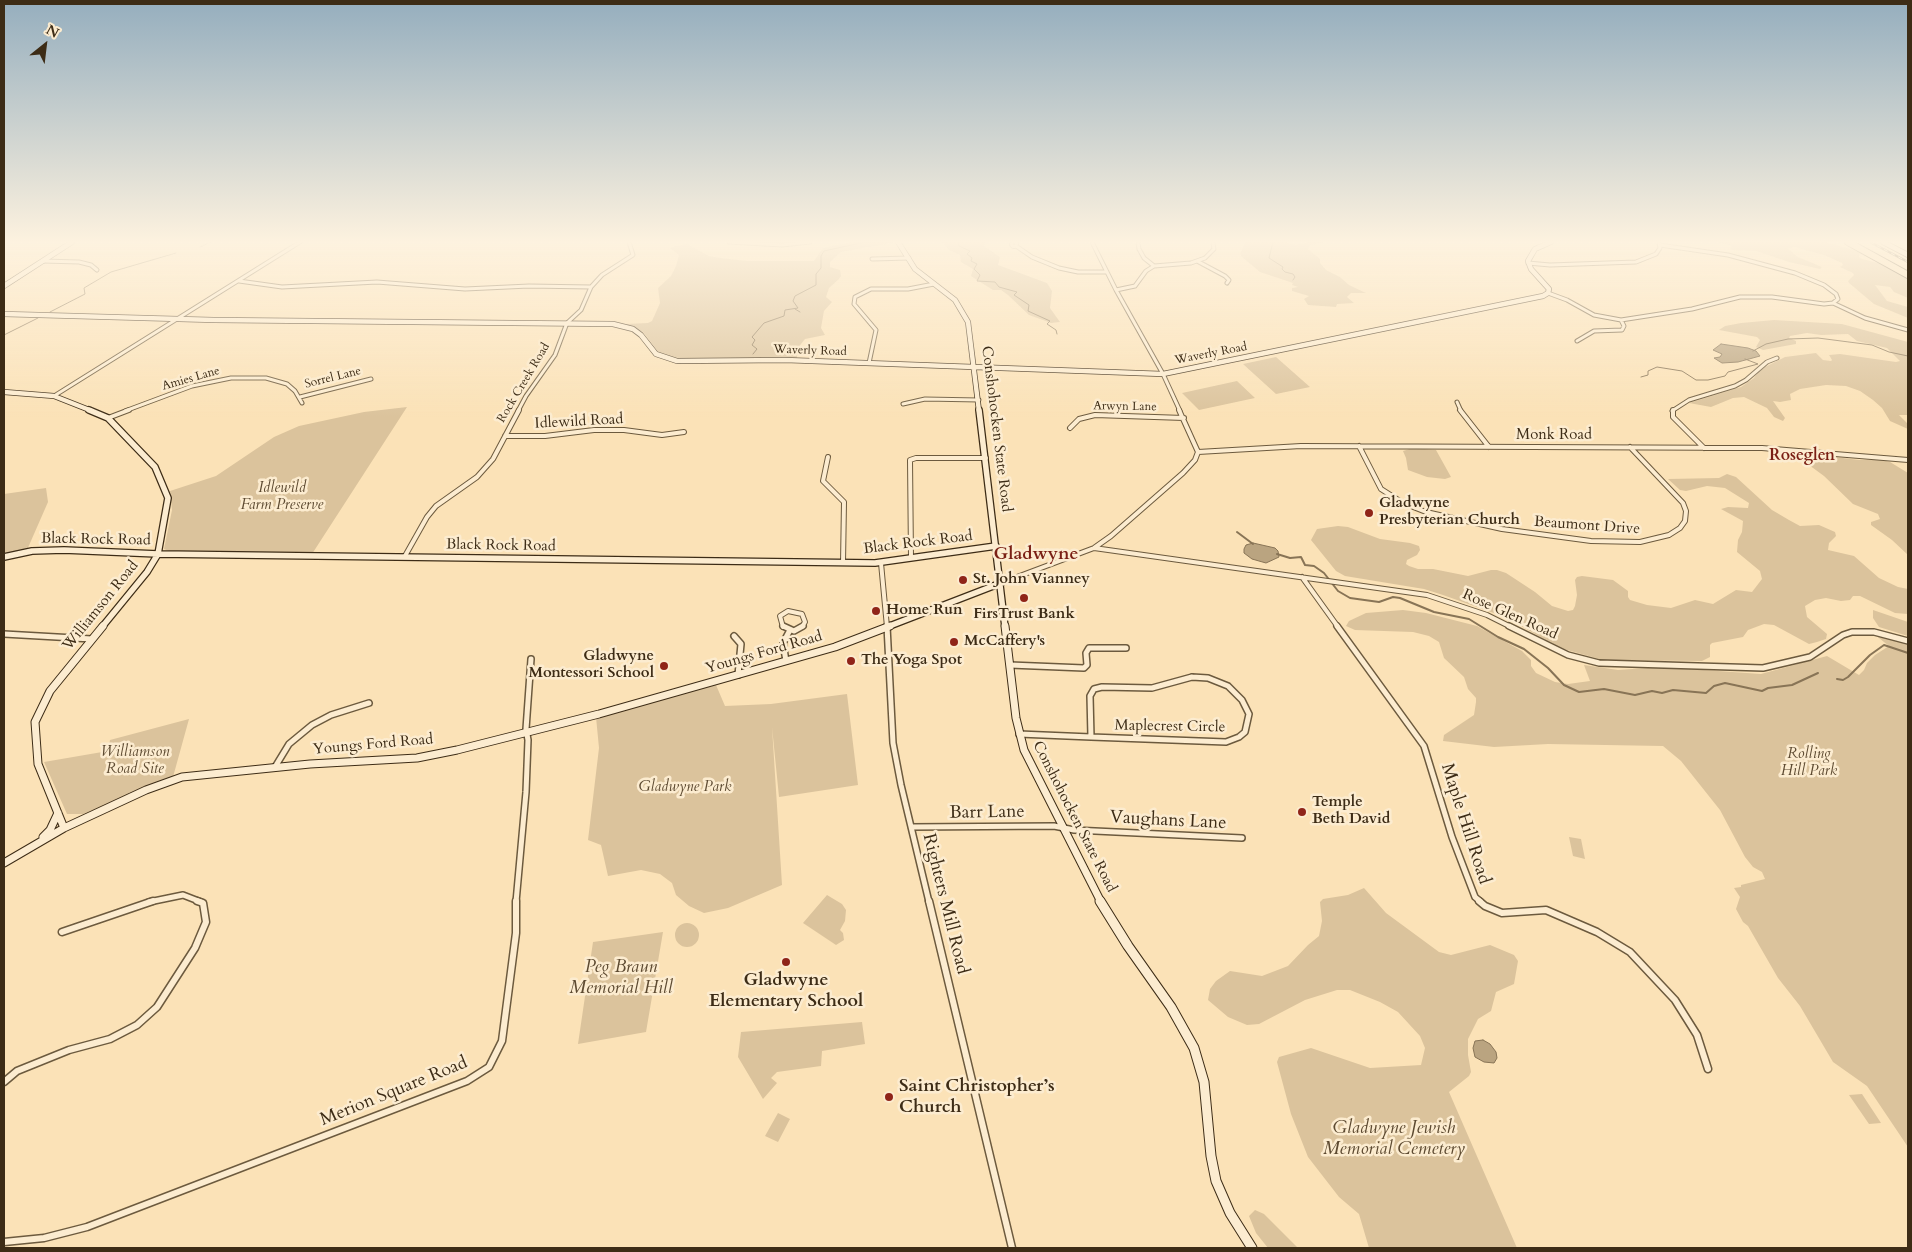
<!DOCTYPE html>
<html>
<head>
<meta charset="utf-8">
<style>
	body { margin:0 }
	#map { position:relative; width:1912px; height:1252px; overflow:hidden; background:#fbe2b7; font-family:Cardo,serif }
	canvas { display:block }
	.frame { position:absolute; inset:0; border:5px solid #3d2c16; pointer-events:none }
	.north { position:absolute; left:20px; top:20px; width:50px; height:50px; -webkit-text-stroke:4px #fcecd0; paint-order:stroke; rotate:29deg; font-size:14px; font-weight:700; line-height:20px; text-align:center; color:#3d2c16 }
	.north::after { content:''; display:block; margin:auto; width:18px; height:22px; background:#3d2c16; clip-path:polygon(50% 0,100% 100%,50% 72%,0 100%) }
</style>
</head>
<body>
<div id="map">
<canvas width="1912" height="1252"></canvas>
<div class="frame"></div>
<div class="north">N</div>
</div>
<script>
const context = document.querySelector('canvas').getContext('2d');
context.lineJoin = 'round';
function paint(path, color) {
  context.fillStyle = color;
  context.fill(path, 'evenodd');
}
function toPath(rows) {
  const path = new Path2D();
  for (const r of rows) {
    if (r.length === 3) {
      path.moveTo(r[0] + r[2], r[1]);
      path.arc(r[0], r[1], r[2], 0, 2 * Math.PI);
      continue;
    }
    path.moveTo(r[0], r[1]);
    for (let i = 2; i < r.length; i += 2) path.lineTo(r[i], r[i + 1]);
  }
  return path;
}
function strokePath(path, color, width, dash) {
  context.strokeStyle = color;
  context.lineWidth = width;
  context.lineCap = dash ? 'butt' : 'round';
  context.setLineDash(dash || []);
  context.stroke(path);
}
function label(font, color, halo, rows, align = 'center') {
  context.font = font + ' Cardo,serif';
  context.lineWidth = 5;
  context.setLineDash([]);
  context.textBaseline = 'middle';
  context.strokeStyle = halo;
  context.fillStyle = color;
  for (const [text, x, y, turn = 0] of rows) {
    context.save();
    context.translate(x, y);
    context.rotate((+turn || 0) * Math.PI / 180);
    context.textAlign = isNaN(turn) ? turn : align;
    if (halo) context.strokeText(text, 0, 0);
    context.fillText(text, 0, 0);
    context.restore();
  }
}
paint(toPath([
	[852,242,896,242,841,252,830,262,830,267,840,270,841,276,839,279,829,288,826,297,832,302,824,311,821,328,825,335,805,339,797,349,797,359,675,359,660,354,643,332,625,324,648,323,652,321,660,303,658,288,671,276,676,266,679,255,670,248,676,246,687,244,709,256,721,258,747,261,814,261,823,248],
	[940,242,985,242,984,246,1000,257,998,265,1047,283,1052,291,1050,308,1060,322,1051,323,1029,315,1008,295,1001,290,993,290,977,280,971,276,973,269,961,262,960,255,949,250,943,243],
	[1245,242,1285,242,1295,245,1310,242,1325,242,1310,245,1308,249,1320,259,1320,263,1326,270,1340,277,1349,285,1366,293,1351,293,1347,297,1354,303,1337,304,1336,307,1308,305,1304,299,1309,296,1292,291,1292,288,1298,287,1292,285,1293,283,1260,272,1242,257,1240,254],
	[1717,242,1825,242,1854,250,1860,253,1859,257,1862,259,1878,263,1908,278,1908,298,1894,292,1890,287,1875,285,1887,301,1908,307,1908,318,1874,304,1849,283,1848,281,1854,275,1853,273,1840,267,1843,265,1842,263,1824,255,1794,247,1788,249,1798,257,1822,267,1820,269,1789,262,1756,251,1732,250,1730,249,1732,247,1730,245],
	[1774,320,1842,324,1908,342,1908,415,1899,415,1908,424,1908,429,1890,421,1882,408,1873,400,1860,391,1846,386,1826,385,1800,389,1790,394,1791,400,1780,402,1773,401,1785,418,1783,421,1774,417,1767,408,1744,397,1733,398,1711,407,1689,403,1741,387,1754,378,1758,372,1765,367,1785,357,1816,353,1823,360,1831,361,1832,360,1829,355,1840,354,1896,362,1900,361,1887,348,1857,341,1848,334,1821,335,1807,333,1790,336,1789,338,1796,341,1796,344,1763,350,1756,347,1760,340,1757,337,1719,330,1725,326,1741,323],
	[1276,357,1310,387,1276,394,1243,364],
	[1237,381,1255,398,1199,410,1182,393],
	[407,407,312,554,169,551,164,549,172,510,170,491,216,476,274,437,299,426,364,412],
	[1413,448,1436,450,1451,477,1445,479,1427,477,1408,470,1406,458,1403,451],
	[1795,452,1859,460,1882,460,1890,462,1908,473,1908,555,1892,540,1871,525,1871,522,1880,519,1878,514,1853,504,1824,476,1794,454],
	[1727,474,1736,477,1772,510,1789,520,1800,526,1819,525,1835,532,1836,536,1829,543,1828,550,1854,556,1879,578,1898,587,1908,589,1908,614,1895,613,1860,596,1853,596,1850,600,1841,601,1826,598,1815,600,1805,606,1807,617,1827,634,1826,639,1817,642,1809,644,1774,625,1764,624,1748,630,1743,637,1712,643,1710,645,1710,657,1702,661,1603,660,1560,648,1505,617,1443,595,1424,589,1345,576,1336,571,1311,540,1317,529,1338,526,1348,527,1380,539,1410,543,1419,546,1420,550,1417,555,1407,560,1406,564,1409,566,1418,569,1433,569,1468,576,1491,570,1497,570,1506,573,1535,592,1552,606,1568,611,1573,610,1575,606,1577,595,1575,580,1577,577,1582,576,1613,580,1628,591,1628,597,1630,600,1647,605,1671,608,1695,600,1713,604,1736,590,1752,592,1762,579,1760,571,1737,552,1738,540,1742,532,1743,521,1721,509,1728,507,1748,508,1749,503,1725,488,1707,486,1686,491,1680,490,1668,479,1719,478],
	[46,488,48,502,27,550,4,555,4,494],
	[1403,610,1426,613,1477,626,1522,651,1531,660,1531,666,1536,673,1555,682,1568,684,1590,681,1584,665,1618,670,1661,667,1761,674,1827,656,1859,675,1864,670,1867,663,1875,655,1889,646,1874,634,1908,643,1908,1147,1867,1086,1833,1062,1800,1006,1778,978,1748,926,1743,922,1736,909,1740,897,1734,888,1741,887,1741,885,1765,879,1762,872,1753,867,1745,857,1720,810,1681,761,1663,746,1548,744,1494,747,1443,741,1444,735,1474,715,1476,702,1476,698,1468,689,1464,677,1444,658,1439,642,1429,636,1413,632,1355,630,1346,626,1349,621,1366,613],
	[1873,610,1908,622,1908,636,1879,627,1873,618],
	[716,685,725,706,771,704,847,694,858,785,779,797,772,727,782,885,728,908,704,913,689,906,676,895,672,883,660,874,641,870,608,876,601,845,588,840,599,748,596,717],
	[189,719,173,777,83,814,67,814,44,762,108,751,110,740],
	[1569,837,1581,839,1585,859,1573,856],
	[1364,888,1386,913,1439,952,1451,955,1490,945,1514,955,1518,961,1514,984,1496,992,1491,1011,1478,1019,1468,1039,1468,1055,1471,1072,1469,1076,1449,1092,1517,1248,1369,1248,1359,1214,1339,1197,1308,1157,1291,1114,1277,1062,1279,1057,1311,1048,1370,1068,1421,1065,1425,1048,1420,1036,1398,1012,1380,1002,1350,990,1337,990,1305,1000,1259,1024,1247,1025,1228,1017,1208,1000,1210,989,1216,981,1230,971,1262,976,1288,966,1308,945,1319,936,1322,921,1320,902,1323,899,1348,895],
	[827,895,842,904,846,910,845,921,840,930,843,933,844,940,836,945,803,923],
	[687,935,12],
	[663,932,646,1032,578,1044,593,942],
	[862,1022,865,1044,822,1051,821,1066,777,1072,771,1078,777,1083,763,1099,738,1057,741,1032],
	[1862,1094,1881,1123,1869,1124,1849,1095],
	[778,1113,790,1119,778,1142,765,1136],
	[1255,1210,1264,1214,1298,1248,1268,1248,1256,1233,1249,1216]
]), '#dbc39c');
const water = toPath([
	[1721,344,1748,348,1756,351,1760,356,1738,362,1722,363,1714,358,1720,357,1722,354,1713,350,1721,344],
	[1253,543,1275,548,1278,551,1279,557,1266,563,1252,559,1244,553,1244,549,1246,545,1253,543],
	[1483,1040,1490,1044,1496,1052,1497,1058,1494,1063,1484,1062,1475,1057,1473,1048,1475,1041,1483,1040]
]);
paint(water, '#baa480');
strokePath(water, '#887456', 1);
strokePath(toPath([
	[867,242,872,242],
	[958,242,959,246,970,251,967,254,972,258,971,261,977,264,974,269,980,275,977,281,995,282,999,287,1017,292,1014,295,1029,305,1028,311,1050,321,1047,324,1056,330,1057,334],
	[1273,242,1269,258,1283,267,1282,269,1285,272,1293,274,1295,277,1293,280],
	[200,247,211,242],
	[795,309,800,312],
	[50,312,85,294,84,288,111,272,176,253],
	[4,335,38,318],
	[1753,351,1766,344,1788,339,1818,338,1872,345,1889,352,1908,356],
	[753,354,757,349,752,345,755,340,752,337,764,323,784,316,785,310,798,308,793,301,795,296,816,285,816,274,821,268,821,256,824,251,865,242],
	[1641,377,1648,375,1648,371,1657,367,1682,371,1696,380,1708,380,1725,376,1728,372,1758,364,1745,359]
]), '#887456', 1);
strokePath(toPath([
	[1237,532,1253,544],
	[1277,554,1290,558,1301,557,1305,565,1314,566,1324,573,1338,591,1350,598,1379,602,1393,597,1400,598,1434,612,1469,619,1498,637,1524,649,1548,668,1564,685,1579,692,1604,689,1635,695,1652,691,1662,693,1673,690,1706,693,1714,686,1725,683,1762,691,1768,688,1792,685,1818,673],
	[1837,679,1843,680,1848,677,1870,655,1884,645,1908,653]
]), '#887456', 2);
const streetFar3 = toPath([
	[1014,244,2.5],
	[729,242,782,245,810,242],
	[1092,242,1116,290,1163,374,1180,411],
	[1138,242,1139,249,1144,258,1154,266],
	[1016,246,1032,257,1059,268,1078,272,1107,272],
	[872,259,909,258],
	[43,261,79,262,91,265,97,270],
	[1197,261,1225,276,1229,280,1227,283],
	[1528,263,1550,265,1636,262,1656,254,1660,248,1659,242],
	[239,281,282,287,377,282,465,289,529,286,591,287],
	[1116,290,1135,286,1146,271,1154,266,1191,263,1205,258,1214,249,1213,242],
	[1548,293,1567,300,1594,315,1621,320,1692,309,1740,297,1772,297,1824,304,1833,303,1838,299,1836,294,1824,285,1795,273,1728,255,1660,245],
	[1833,303,1865,318,1908,330],
	[1577,341,1594,331,1622,330,1624,326,1621,320],
	[869,363,876,330,854,304,855,297,871,289,908,289,934,284],
	[54,396,300,242],
	[300,397,371,379],
	[1457,402,1461,411],
	[903,404,925,399,979,400],
	[125,411,192,386,231,378,266,378,287,384,295,391,302,403],
	[518,411,526,396,555,355,567,323,581,310,591,287,602,275,633,255,629,242],
	[1672,411,1689,400,1735,386,1746,380,1767,362,1777,358]
]);
const streetFar2 = toPath([
	[1460,410,1489,447],
	[1673,410,1673,417,1704,448],
	[108,418,129,410],
	[1070,428,1079,419,1095,415,1184,418],
	[505,436,545,436,594,430,624,430,662,435,684,432],
	[1359,446,1381,489,1403,503,1426,512,1502,529,1591,541,1640,542,1669,535,1680,528,1685,521,1686,511,1683,503,1630,447],
	[1198,452,1301,446,1762,448,1908,460],
	[828,457,823,481,844,502,843,563],
	[1094,548,1427,595,1487,615,1511,627],
	[405,556,427,517,436,506,477,477,493,459,519,410],
	[911,558,910,460,916,458,986,458],
	[881,563,887,627],
	[1302,577,1338,627],
	[1001,583,1094,548,1111,536,1183,473,1195,460,1198,452,1179,410],
	[783,627,780,616,788,611,802,614,805,622,802,627]
]);
const streetFar1 = toPath([
	[783,626,794,631,803,626],
	[887,626,893,743,901,785,929,902],
	[1337,626,1424,746,1452,837,1475,897,1481,902],
	[1509,626,1568,655,1599,663,1763,668,1810,657,1843,635,1852,632,1874,632,1908,641],
	[4,634,92,639],
	[734,636,741,644,738,675],
	[786,661,783,643,790,630],
	[1010,665,1084,668,1087,665,1086,653,1089,648,1126,648],
	[1192,677,1208,678,1228,686,1242,700,1249,714,1245,732,1239,737,1226,742,1091,737,1090,696,1094,689,1102,687,1152,688,1192,677],
	[1019,734,1091,737],
	[275,767,289,744,312,725,331,715,369,703],
	[911,827,1054,826,1074,830,1242,838],
	[149,902,183,895,201,902],
	[516,902,526,792,528,740,526,729,531,659]
]);
const street = toPath([
	[929,901,1012,1248],
	[1479,901,1485,906,1502,913,1546,910,1597,932,1630,952,1675,1000,1697,1035,1708,1069],
	[62,932,153,901],
	[4,1082,17,1071,69,1050,110,1039,137,1025,157,1007,195,948,206,922,203,903,197,901],
	[4,1242,44,1238,87,1227,467,1081,489,1067,502,1041,516,933,516,901]
]);
const secondaryFar3 = toPath([
	[898,242,915,269,955,300,968,322,979,411],
	[1883,242,1908,255],
	[4,286,72,242],
	[4,314,214,320,613,324,633,329,641,335,656,354,677,361,785,360,1163,374,1543,296,1548,293,1549,289,1531,269,1528,261,1535,249,1551,242],
	[4,392,54,396,92,411]
]);
const secondaryFar2 = toPath([
	[89,410,108,418,155,467,168,498,158,554,147,572,102,627],
	[979,410,1005,627],
	[4,557,32,551,64,550,158,554,875,563,996,546],
	[887,627,1001,583]
]);
const secondaryFar1 = toPath([
	[1005,626,1016,718,1024,750,1101,902],
	[64,828,38,764,35,722,50,691,103,626],
	[43,837,50,830,58,813],
	[4,863,64,828,146,790,182,777,310,764,417,758,457,750,599,714,835,647,890,626]
]);
const secondary = toPath([
	[1100,901,1128,946,1171,1007,1194,1048,1204,1082,1211,1156,1216,1181,1230,1213,1252,1248]
]);
const highway = toPath([
	[1848,242,1908,275]
]);
strokePath(streetFar3, '#6c5a3e', 5);
strokePath(streetFar2, '#6c5a3e', 6);
strokePath(streetFar1, '#6c5a3e', 8);
strokePath(street, '#6c5a3e', 9);
strokePath(secondaryFar3, '#3d2c16', 6);
strokePath(secondaryFar2, '#3d2c16', 8);
strokePath(secondaryFar1, '#3d2c16', 9);
strokePath(secondary, '#3d2c16', 11);
strokePath(highway, '#3d2c16', 8);
strokePath(streetFar3, '#fcecd0', 3);
strokePath(streetFar2, '#fcecd0', 4);
strokePath(streetFar1, '#fcecd0', 5);
strokePath(street, '#fcecd0', 6);
strokePath(secondaryFar3, '#fcecd0', 4.5);
strokePath(secondaryFar2, '#fcecd0', 5.5);
strokePath(secondaryFar1, '#fcecd0', 7);
strokePath(secondary, '#fcecd0', 9);
strokePath(highway, '#fbe2b7', 6);
const rail = toPath([
	[1870,242,1908,262]
]);
strokePath(rail, '#3d2c16', 2.5);
strokePath(rail, '#fcecd0', 1, [4]);
const sky = context.createLinearGradient(0, 0, 0, 417);
sky.addColorStop(0, '#95aebe');
sky.addColorStop(0.58, '#fdf2df');
sky.addColorStop(1, '#fdf2df00');
context.fillStyle = sky;
context.fillRect(0, 0, 1912, 417);
for (const [x, y, r, color] of [
	[1369,513,5,"#8f2418"],
	[963,580,5,"#8f2418"],
	[1024,598,5,"#8f2418"],
	[876,611,5,"#8f2418"],
	[954,642,5,"#8f2418"],
	[851,661,5,"#8f2418"],
	[664,666,5,"#8f2418"],
	[1302,812,5,"#8f2418"],
	[786,962,5,"#8f2418"],
	[889,1097,5,"#8f2418"]
]) {
  const dot = new Path2D();
  dot.arc(x, y, r, 0, 2 * Math.PI);
  context.fillStyle = color;
  context.fill(dot);
  strokePath(dot, '#fcecd0', 2);
}
label('12px', '#3d2c16', '#fcecd0', [
	["Waverly Road",810,351,2],
	["Waverly Road",1211,354,-11],
	["Sorrel Lane",333,378,-14],
	["Amies Lane",191,379,-16],
	["Rock Creek Road",524,383,-59],
	["Arwyn Lane",1125,407,1]
]);
label('15px', '#3d2c16', '#fcecd0', [
	["Idlewild Road",579,422,-3],
	["Conshohocken State Road",996,429,83],
	["Monk Road",1554,436],
	["Beaumont Drive",1587,526,4],
	["Black Rock Road",96,540,1],
	["Black Rock Road",918,543,-7],
	["Black Rock Road",501,546,1],
	["Williamson Road",101,606,-51],
	["Rose Glen Road",1510,615,24],
	["Youngs Ford Road",764,653,-16],
	["Maplecrest Circle",1170,727,1],
	["Youngs Ford Road",373,745,-5],
	["Conshohocken State Road",1074,817,63]
]);
label('italic 15px', '#5d4a31', '#fcecd0', [
	["Idlewild",282,489],
	["Farm Preserve",282,506],
	["Williamson",135,753],
	["Road Site",135,770],
	["Rolling",1809,755],
	["Hill Park",1809,772],
	["Gladwyne Park",685,788]
]);
label('bold 15px', '#3d2c16', '#fcecd0', [
	["Gladwyne",1379,504],
	["Presbyterian Church",1379,521],
	["St. John Vianney",973,580],
	["Home Run",886,611],
	["FirsTrust Bank",1024,615,"center"],
	["McCaffery's",964,642],
	["Gladwyne",654,657,"right"],
	["Montessori School",654,674,"right"],
	["The Yoga Spot",861,661],
	["Temple",1312,803],
	["Beth David",1312,820]
], 'left');
label('bold 16px', '#7a1f14', '#fcecd0', [
	["Roseglen",1802,456]
]);
label('bold 18px', '#7a1f14', '#fcecd0', [
	["Gladwyne",1036,555]
]);
label('18px', '#3d2c16', '#fcecd0', [
	["Barr Lane",987,813,-1],
	["Vaughans Lane",1168,821,3],
	["Maple Hill Road",1465,824,72],
	["Righters Mill Road",945,904,76],
	["Merion Square Road",394,1092,-22]
]);
label('italic 18px', '#5d4a31', '#fcecd0', [
	["Peg Braun",621,968],
	["Memorial Hill",621,989],
	["Gladwyne Jewish",1394,1129],
	["Memorial Cemetery",1394,1150]
]);
label('bold 18px', '#3d2c16', '#fcecd0', [
	["Gladwyne",786,981],
	["Elementary School",786,1002],
	["Saint Christopher’s",899,1087,"left"],
	["Church",899,1108,"left"]
]);
</script>
</body>
</html>
